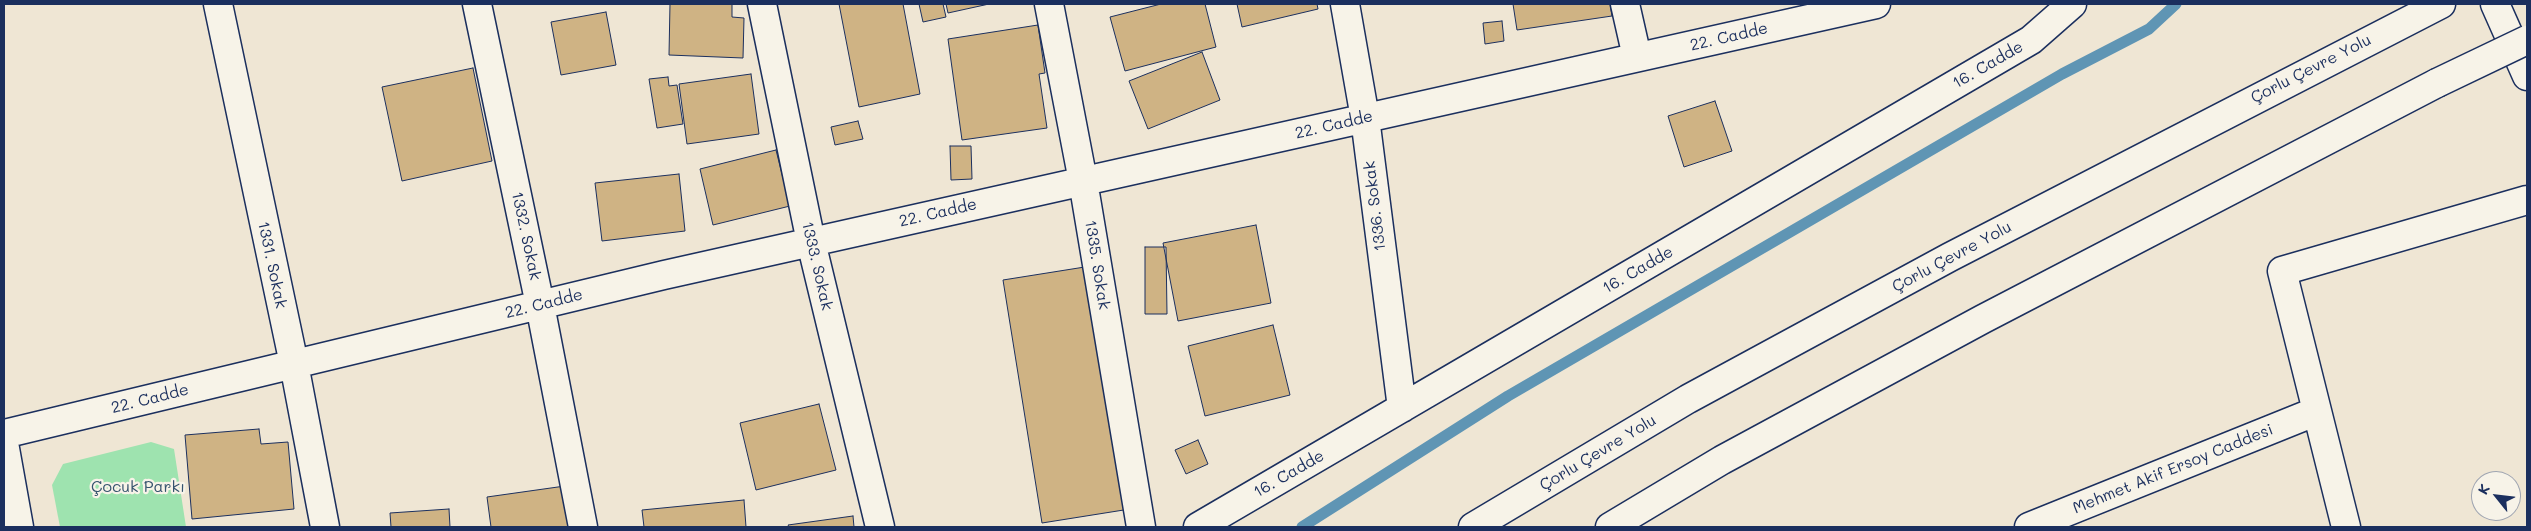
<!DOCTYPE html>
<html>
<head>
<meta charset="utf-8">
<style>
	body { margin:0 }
	#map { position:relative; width:2531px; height:531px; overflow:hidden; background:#efe6d4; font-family:Mali,sans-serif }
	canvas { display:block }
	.frame { position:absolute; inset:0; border:5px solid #1b2f5e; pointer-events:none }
	.north { position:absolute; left:2471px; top:471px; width:50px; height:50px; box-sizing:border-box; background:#f7f3e8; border:1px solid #9fa5b1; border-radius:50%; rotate:299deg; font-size:14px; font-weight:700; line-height:20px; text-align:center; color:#1b2f5e }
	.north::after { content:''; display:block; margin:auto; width:18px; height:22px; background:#1b2f5e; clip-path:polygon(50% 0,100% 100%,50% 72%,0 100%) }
</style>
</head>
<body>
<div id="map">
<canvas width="2531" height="531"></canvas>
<div class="frame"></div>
<div class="north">K</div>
</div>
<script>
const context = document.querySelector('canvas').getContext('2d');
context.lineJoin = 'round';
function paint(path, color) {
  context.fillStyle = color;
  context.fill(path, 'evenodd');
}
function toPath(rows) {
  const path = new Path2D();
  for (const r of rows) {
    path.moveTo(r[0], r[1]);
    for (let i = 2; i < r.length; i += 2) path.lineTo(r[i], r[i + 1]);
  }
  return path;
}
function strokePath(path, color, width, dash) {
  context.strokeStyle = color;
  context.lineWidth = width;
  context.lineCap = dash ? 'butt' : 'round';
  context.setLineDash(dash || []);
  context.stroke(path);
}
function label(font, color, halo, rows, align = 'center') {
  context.font = font + ' Mali,sans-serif';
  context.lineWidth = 4.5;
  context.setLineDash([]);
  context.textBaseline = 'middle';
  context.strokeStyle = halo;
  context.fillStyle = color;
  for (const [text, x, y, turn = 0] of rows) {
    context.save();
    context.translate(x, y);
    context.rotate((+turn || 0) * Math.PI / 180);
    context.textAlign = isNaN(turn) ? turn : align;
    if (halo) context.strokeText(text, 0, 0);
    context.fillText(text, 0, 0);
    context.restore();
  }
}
paint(toPath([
	[151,442,174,449,186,527,60,527,52,485,63,464]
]), '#9ee3af');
strokePath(toPath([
	[1302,527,1508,396,2062,74,2149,29,2176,4]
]), '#5f95b4', 11);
const building = toPath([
	[670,4,732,4,732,17,744,18,743,58,669,55,670,4],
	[839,4,903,4,920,94,859,107,839,4],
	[919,4,943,4,946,17,923,22,919,4],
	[946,4,989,4,948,13,946,4],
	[1161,4,1205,4,1216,47,1125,71,1110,17,1161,4],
	[1237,4,1317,4,1318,9,1242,27,1237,4],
	[1513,4,1610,4,1612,16,1517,30,1513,4],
	[606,12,616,65,561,75,551,22,606,12],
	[1502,21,1504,41,1485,44,1483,23,1502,21],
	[1038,25,1045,73,1039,74,1047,128,962,140,948,39,1038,25],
	[1202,52,1220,100,1148,129,1129,81,1202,52],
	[473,68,492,161,402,181,382,87,473,68],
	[751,74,759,134,687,144,679,84,751,74],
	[668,77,669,86,677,85,683,124,657,128,649,79,668,77],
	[1715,101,1732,151,1684,167,1668,116,1715,101],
	[858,121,863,139,835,145,831,127,858,121],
	[950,146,971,146,972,179,951,180,950,146],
	[776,150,790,206,713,225,700,169,776,150],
	[679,174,685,231,602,241,595,183,679,174],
	[1256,225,1271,303,1178,321,1163,243,1256,225],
	[1145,247,1166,247,1167,314,1145,314,1145,247],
	[1091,266,1130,509,1042,523,1003,280,1091,266],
	[1273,325,1290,395,1205,416,1188,346,1273,325],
	[819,404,836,470,756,490,740,423,819,404],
	[259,429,261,444,288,442,294,509,192,519,185,435,259,429],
	[1198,440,1208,464,1186,474,1175,450,1198,440],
	[565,486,571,527,491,527,487,497,565,486],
	[744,500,746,527,644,527,642,510,744,500],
	[449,509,450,527,391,527,390,513,449,509],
	[853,516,854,527,789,527,788,525,853,516]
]);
paint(building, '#cfb384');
strokePath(building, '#1b2f5e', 1);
const minor = toPath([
	[218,4,294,364,325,527],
	[477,4,540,305,583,527],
	[762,4,811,242,880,527],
	[1049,4,1083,181,1141,527],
	[1345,4,1365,118,1402,408],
	[1625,4,1637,57],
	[2495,4,2527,76],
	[4,434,664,275,1876,4],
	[4,443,19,527],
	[1198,527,2031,40,2072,4],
	[2029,527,2317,411],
	[2346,527,2282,271,2527,200]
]);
const highway = toPath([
	[1473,527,1688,399,1950,257,2441,4],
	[1610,527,1722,460,1983,319,2437,83]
]);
strokePath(minor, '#1b2f5e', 31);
strokePath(highway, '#1b2f5e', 31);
strokePath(minor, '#f7f3e8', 28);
strokePath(highway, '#f7f3e8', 28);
const highwayBridge = toPath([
	[2437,83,2527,40]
]);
strokePath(highwayBridge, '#1b2f5e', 31, []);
strokePath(highwayBridge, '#f7f3e8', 28);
label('16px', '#1b2f5e', '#f7f3e8', [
	["22. Cadde",1729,37,-13],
	["16. Cadde",1988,65,-30],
	["Çorlu Çevre Yolu",2311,69,-27],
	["22. Cadde",1334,125,-13],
	["1336. Sokak",1375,206,-97],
	["22. Cadde",938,213,-13],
	["1332. Sokak",526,236,78],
	["Çorlu Çevre Yolu",1952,257,-28],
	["1331. Sokak",272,265,78],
	["1335. Sokak",1097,265,81],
	["1333. Sokak",817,266,77],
	["16. Cadde",1638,270,-30],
	["22. Cadde",544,304,-14],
	["22. Cadde",150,399,-14],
	["Çorlu Çevre Yolu",1598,453,-31],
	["Mehmet Akif Ersoy Caddesi",2173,469,-22],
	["16. Cadde",1289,474,-30]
]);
label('16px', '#35536e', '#f7f3e8', [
	["Çocuk Parkı",138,487]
]);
</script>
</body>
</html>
